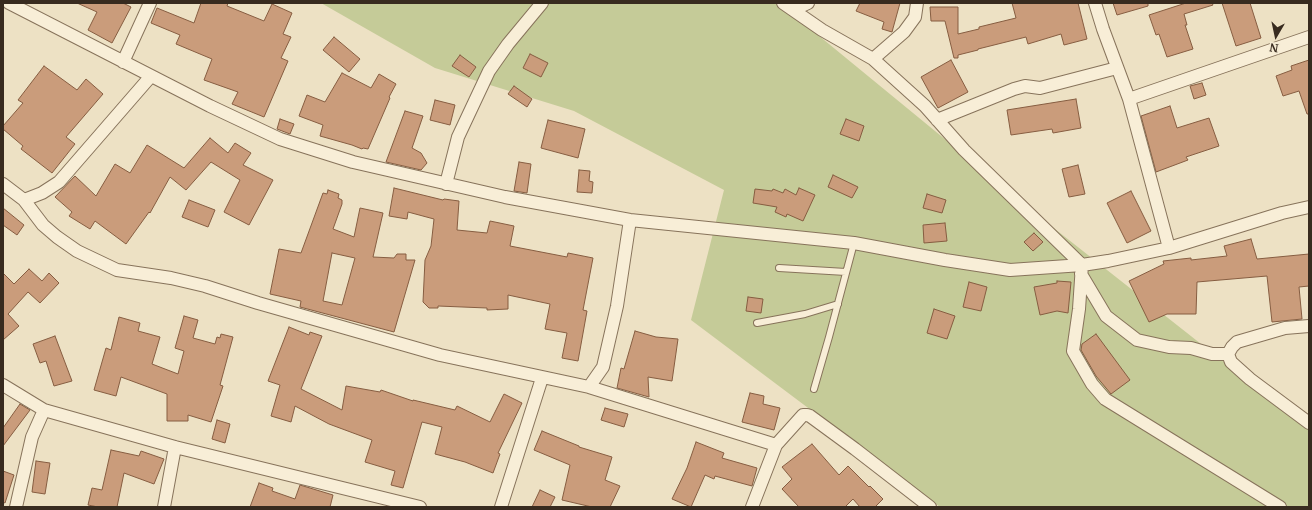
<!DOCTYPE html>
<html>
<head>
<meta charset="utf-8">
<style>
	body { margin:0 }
	#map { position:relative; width:1312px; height:510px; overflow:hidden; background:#ede1c4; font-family:Merriweather,serif }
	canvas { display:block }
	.frame { position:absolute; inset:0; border:4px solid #382b1f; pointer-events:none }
	.north { position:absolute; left:1256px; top:16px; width:40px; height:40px; -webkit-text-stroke:3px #f5ebd4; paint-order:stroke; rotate:189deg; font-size:11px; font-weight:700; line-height:16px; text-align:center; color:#382b1f }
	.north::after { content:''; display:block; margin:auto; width:14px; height:18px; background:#382b1f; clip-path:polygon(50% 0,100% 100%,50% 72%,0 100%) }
</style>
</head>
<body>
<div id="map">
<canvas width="1312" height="510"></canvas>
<div class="frame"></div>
<div class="north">N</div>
</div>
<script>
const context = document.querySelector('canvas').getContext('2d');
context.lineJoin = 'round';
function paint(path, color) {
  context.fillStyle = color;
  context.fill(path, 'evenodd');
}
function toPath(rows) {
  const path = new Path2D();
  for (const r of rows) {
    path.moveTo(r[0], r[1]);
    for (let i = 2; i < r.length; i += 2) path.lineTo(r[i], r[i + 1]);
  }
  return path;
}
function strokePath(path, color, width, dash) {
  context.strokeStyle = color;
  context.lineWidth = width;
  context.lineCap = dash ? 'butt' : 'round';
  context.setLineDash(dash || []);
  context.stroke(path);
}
paint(toPath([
	[321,3,779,3,1041,218,1309,429,1309,507,940,507,691,320,724,190,574,111,435,68]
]), '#c5cb98');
const building = toPath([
	[77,3,123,3,131,7,112,43,88,30,97,12,77,3],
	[201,3,228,3,227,6,264,21,272,4,292,13,283,34,291,37,281,58,288,61,264,117,232,104,238,92,204,80,212,59,176,44,180,35,151,23,157,8,194,23,201,3],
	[860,3,900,3,892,32,882,29,884,22,856,11,860,3],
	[1012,3,1078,3,1087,39,1064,45,1061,34,1028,44,1026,37,978,49,978,50,958,55,958,58,954,58,945,21,931,21,930,7,958,7,958,34,979,29,979,27,1016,18,1012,3],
	[1113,3,1148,3,1148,6,1117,15,1113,3],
	[1186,3,1212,3,1213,5,1184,14,1187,25,1185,25,1193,49,1167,57,1159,34,1156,35,1149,15,1186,3],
	[1222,3,1250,3,1261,38,1236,46,1222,3],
	[334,37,360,59,349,72,323,50,334,37],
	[530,54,548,63,541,77,523,68,530,54],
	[460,55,476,67,469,77,452,66,460,55],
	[951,60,968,92,938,108,921,77,951,60],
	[1309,60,1309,114,1307,114,1299,91,1283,96,1276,76,1292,70,1291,66,1309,60],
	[44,66,77,90,86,79,103,94,66,137,75,144,52,173,21,149,23,146,3,129,3,126,23,103,18,100,44,66],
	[342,73,371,88,379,74,396,84,389,97,390,98,368,149,363,148,362,149,352,145,320,136,323,125,299,116,307,95,325,102,342,73],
	[1202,83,1206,95,1194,99,1190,86,1202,83],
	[514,86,532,99,527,107,508,94,514,86],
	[1076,99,1081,128,1053,133,1052,129,1011,135,1007,110,1076,99],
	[435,100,455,105,450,125,430,120,435,100],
	[1170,106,1177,128,1209,118,1219,146,1186,157,1188,160,1156,172,1141,116,1170,106],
	[405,111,423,116,412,148,421,153,427,163,421,170,386,162,405,111],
	[280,119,294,124,290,134,277,129,280,119],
	[846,119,864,126,859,141,840,134,846,119],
	[548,120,585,129,578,158,541,148,548,120],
	[210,138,228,153,235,143,251,153,243,165,273,180,249,225,224,212,240,180,211,162,186,190,170,177,150,213,149,212,126,244,95,221,90,229,69,216,72,212,55,197,75,176,96,196,115,164,130,173,147,145,184,168,210,138],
	[519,162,531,164,527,193,514,191,519,162],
	[1078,165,1085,194,1069,197,1062,169,1078,165],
	[579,170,590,171,589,181,593,182,592,193,577,192,579,170],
	[833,175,858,187,852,198,828,187,833,175],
	[394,188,443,200,444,199,459,201,457,230,487,233,490,221,514,226,510,246,567,257,568,253,593,258,583,310,587,311,578,361,562,358,567,333,545,329,550,304,508,295,508,309,487,310,487,308,438,306,438,308,429,308,423,302,425,260,431,246,434,219,408,212,407,219,389,216,394,188],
	[799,188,815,195,803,221,787,214,786,217,775,212,777,207,753,203,755,189,772,191,773,189,783,193,785,189,796,195,799,188],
	[328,190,339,194,338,198,342,200,342,204,333,229,354,237,360,208,383,213,373,257,394,258,397,254,406,254,406,260,415,260,394,332,300,307,301,301,270,294,279,249,301,253,323,193,327,194,328,190],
	[332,253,355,258,342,305,323,301,332,253],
	[1131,191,1151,231,1127,243,1107,203,1131,191],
	[927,194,946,200,942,213,923,208,927,194],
	[189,200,215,210,208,227,182,217,189,200],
	[3,208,24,225,17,235,3,225,3,208],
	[945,223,947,241,924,243,923,225,945,223],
	[1034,233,1043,242,1033,251,1024,242,1034,233],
	[1251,239,1257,259,1309,254,1309,286,1299,287,1302,319,1272,322,1267,276,1197,282,1196,314,1167,314,1149,322,1129,281,1164,264,1163,261,1191,258,1191,260,1227,256,1224,246,1251,239],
	[29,269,42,281,49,273,59,283,40,303,28,292,8,314,19,326,3,340,3,273,14,284,29,269],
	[1057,281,1071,282,1068,313,1057,311,1040,315,1034,287,1057,283,1057,281],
	[969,282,987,287,981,311,963,307,969,282],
	[748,297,763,299,761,313,746,311,748,297],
	[934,309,955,316,947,339,927,333,934,309],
	[184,316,198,320,193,338,215,344,217,337,220,338,221,334,233,337,220,385,223,386,211,422,188,415,188,421,167,421,167,394,121,377,116,396,94,390,106,348,111,350,119,317,140,323,138,331,160,337,152,364,178,374,184,351,175,348,184,316],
	[289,327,309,335,310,332,322,336,301,389,342,410,346,386,380,392,381,390,413,401,413,400,455,410,457,406,490,422,504,394,522,403,498,453,500,454,493,473,465,462,435,454,442,427,422,422,403,488,391,485,395,471,365,462,372,440,329,424,295,406,291,422,271,416,280,385,268,381,289,327],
	[635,331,656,337,678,339,672,381,648,377,649,397,617,388,621,368,624,369,635,331],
	[1096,334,1130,380,1111,394,1096,376,1081,350,1082,344,1096,334],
	[55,336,72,381,54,386,46,361,40,363,33,344,55,336],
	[750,393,764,396,763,404,780,408,774,430,742,422,750,393],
	[20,404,30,410,3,446,3,428,20,404],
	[605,408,628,414,624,427,601,420,605,408],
	[217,420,230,424,225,443,212,439,217,420],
	[542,431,579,446,579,447,612,457,605,480,620,486,610,507,592,507,562,500,570,465,534,450,542,431],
	[696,442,724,453,722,458,757,468,752,486,715,476,714,479,705,475,691,507,672,499,687,468,696,442],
	[812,444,839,475,848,466,869,487,870,486,883,499,875,507,860,507,853,499,845,507,799,507,782,489,792,479,782,467,812,444],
	[111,450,139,456,141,451,164,459,154,484,124,473,117,507,98,507,88,505,92,488,102,490,111,450],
	[36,461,50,463,45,494,32,492,36,461],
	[3,471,14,475,5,503,3,502,3,471],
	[259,483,273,488,272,491,295,499,300,485,333,495,330,507,250,507,259,483],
	[540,490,555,497,550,507,532,507,540,490]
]);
paint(building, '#ca9c7b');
strokePath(building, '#865d41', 1);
const service = toPath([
	[779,268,846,272],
	[757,323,805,314,838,304],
	[814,389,829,337,854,243]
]);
const minor = toPath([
	[9,3,210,106,280,139,353,162,505,197,630,220,854,243,945,260,1010,270,1082,265,1108,261,1169,248,1282,213,1309,207],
	[783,3,822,30,873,59,925,106,964,150,1082,265,1079,309,1073,351,1092,384,1105,399,1280,507],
	[1095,3,1103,29,1129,99,1169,248],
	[793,10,808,3],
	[873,59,904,32,915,17,917,3],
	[123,62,150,3],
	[1129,99,1309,37],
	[937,120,1014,89,1025,86,1040,88,1117,68],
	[3,184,24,200,43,225,57,237,77,251,117,270,171,278,205,286,258,303,440,355,589,387,603,367,617,306,630,220],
	[446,184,458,137,489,71,508,44,542,3],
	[24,200,42,193,59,182,151,76],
	[1081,274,1106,316,1137,340,1169,347,1191,348,1212,354,1228,354],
	[1228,354,1231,362,1250,379,1309,423],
	[1228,354,1232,347,1237,342,1285,328,1309,326],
	[3,385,44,410,175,447,420,507],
	[589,387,776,445],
	[16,507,32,437,44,410],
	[164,507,175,447],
	[501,507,542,378],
	[752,507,776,445,803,415,807,415,810,416,855,449,930,507]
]);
strokePath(service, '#87735b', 8);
strokePath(minor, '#87735b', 14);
strokePath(service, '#f8eed7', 6);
strokePath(minor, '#f8eed7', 12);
</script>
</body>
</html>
